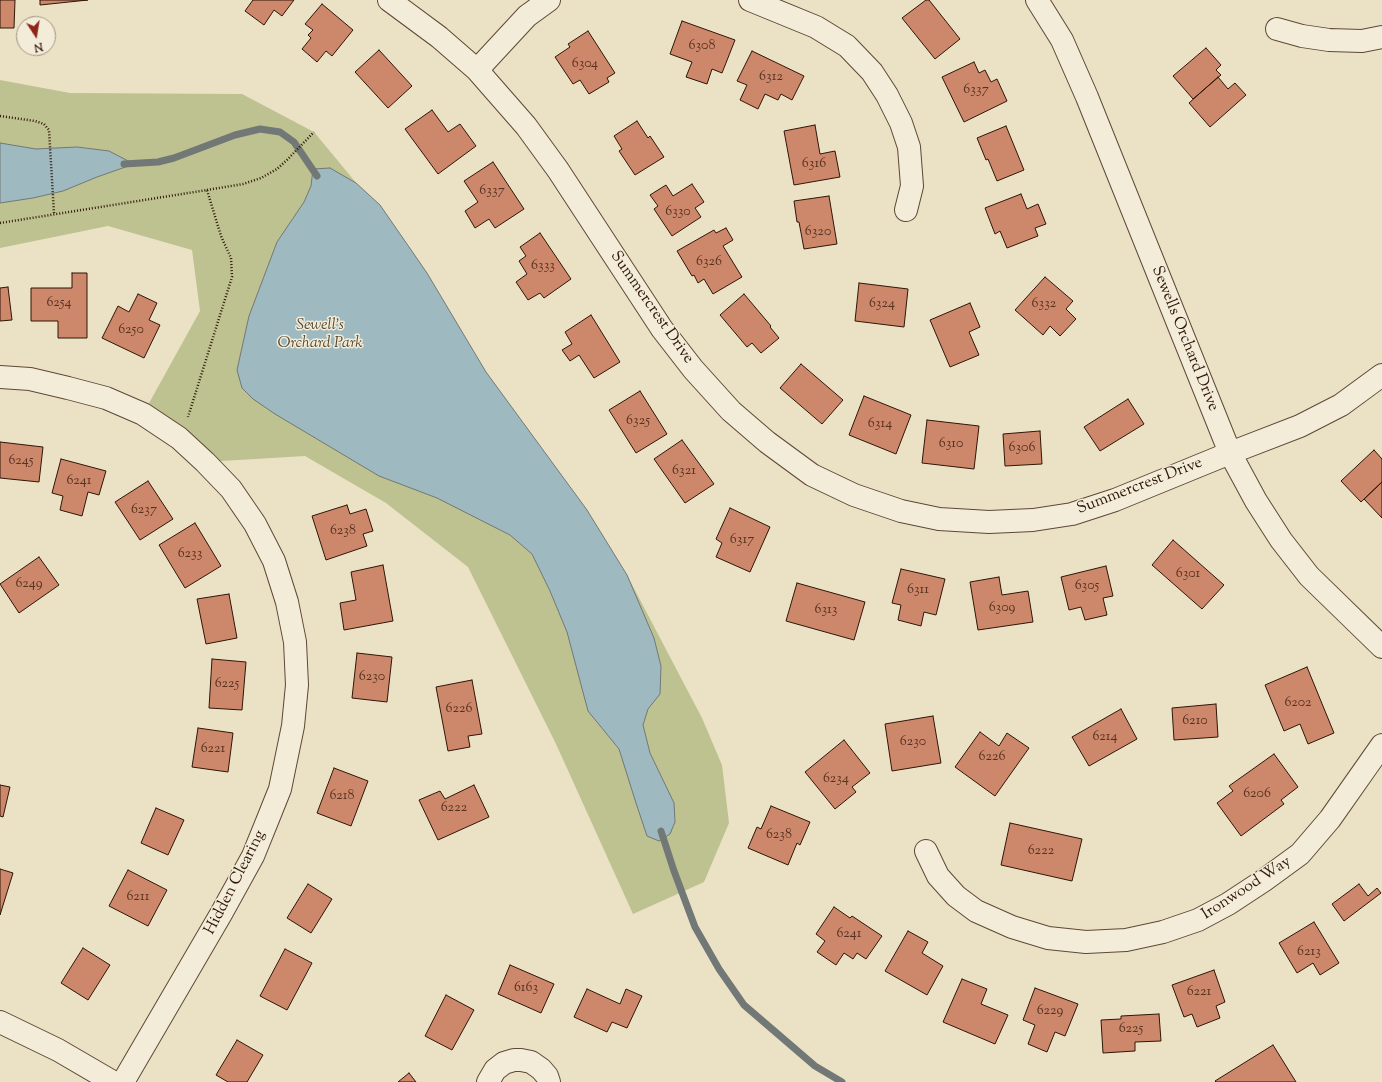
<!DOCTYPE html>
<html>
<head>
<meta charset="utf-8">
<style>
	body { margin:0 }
	#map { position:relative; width:1382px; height:1082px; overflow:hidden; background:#ebe2c5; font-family:"Sorts Mill Goudy",serif }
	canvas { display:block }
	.north { position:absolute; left:16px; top:16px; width:40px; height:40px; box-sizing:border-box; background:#f2ecd9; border:1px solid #a49685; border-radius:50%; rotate:168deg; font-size:11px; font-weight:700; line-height:16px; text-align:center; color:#2f1507 }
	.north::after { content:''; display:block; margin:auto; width:14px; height:18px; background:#8f2418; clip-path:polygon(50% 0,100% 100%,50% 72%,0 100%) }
</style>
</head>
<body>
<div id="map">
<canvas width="1382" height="1082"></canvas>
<div class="north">N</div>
</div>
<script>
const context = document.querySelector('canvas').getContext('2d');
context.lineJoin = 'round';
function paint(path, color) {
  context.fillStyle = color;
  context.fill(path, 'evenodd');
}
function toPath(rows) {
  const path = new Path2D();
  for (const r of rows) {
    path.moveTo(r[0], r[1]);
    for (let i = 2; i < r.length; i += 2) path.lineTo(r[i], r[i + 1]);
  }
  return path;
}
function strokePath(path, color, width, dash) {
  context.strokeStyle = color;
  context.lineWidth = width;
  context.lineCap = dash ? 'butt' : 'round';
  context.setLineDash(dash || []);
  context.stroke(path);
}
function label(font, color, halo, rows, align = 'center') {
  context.font = font + ' "Sorts Mill Goudy",serif';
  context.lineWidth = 3;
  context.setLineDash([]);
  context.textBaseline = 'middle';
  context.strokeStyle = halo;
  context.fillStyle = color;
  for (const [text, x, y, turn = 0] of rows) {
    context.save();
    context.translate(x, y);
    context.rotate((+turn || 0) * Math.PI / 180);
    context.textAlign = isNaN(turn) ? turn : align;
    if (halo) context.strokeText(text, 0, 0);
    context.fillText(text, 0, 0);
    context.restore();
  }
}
paint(toPath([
	[0,80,70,93,242,94,314,132,406,243,486,372,627,575,702,718,722,765,729,823,704,882,633,914,556,744,468,567,386,503,305,456,205,462,143,414,200,311,192,250,108,226,0,248]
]), '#bdc290');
const water = toPath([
	[0,143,36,149,77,147,109,151,134,164,97,177,63,191,33,198,0,203,0,143],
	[330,168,356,183,380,205,427,273,486,372,587,510,627,575,654,638,661,666,660,694,648,709,643,725,650,753,674,803,675,822,670,834,659,841,647,836,636,803,619,749,588,711,567,632,550,591,532,554,510,535,437,498,379,476,275,414,253,399,242,388,237,370,249,316,277,242,304,202,311,186,313,169,330,168]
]);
paint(water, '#9ebac0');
strokePath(water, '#727876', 1);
strokePath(toPath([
	[124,164,158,162,174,158,235,135,260,129,280,132,294,142,317,176],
	[661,831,674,871,695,927,719,969,744,1005,815,1066,842,1082]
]), '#727876', 7);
const building = toPath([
	[0,0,15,0,14,28,0,28,0,0],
	[40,0,88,0,40,5,40,0],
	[253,0,294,0,282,16,274,10,264,25,245,11,253,0],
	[926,0,929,0,960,39,935,59,902,18,926,0],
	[322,4,353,30,332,56,326,51,317,62,302,49,311,38,308,35,313,30,305,24,322,4],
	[682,21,735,40,722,73,712,69,707,84,686,77,692,62,670,54,682,21],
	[588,31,615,73,607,78,609,82,589,94,580,80,573,84,555,57,570,47,568,44,588,31],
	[1206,48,1221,65,1216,70,1221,75,1193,99,1173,76,1206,48],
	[379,50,412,86,388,108,355,72,379,50],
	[752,51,804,76,792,100,781,94,778,100,765,94,758,109,740,100,747,85,737,81,752,51],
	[974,62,979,73,985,70,991,82,997,79,1007,101,964,122,942,77,974,62],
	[1218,77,1228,89,1235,83,1246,95,1210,127,1189,103,1218,77],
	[432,110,448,132,460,124,476,146,438,174,405,129,432,110],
	[637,121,648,138,650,136,664,157,635,175,619,151,622,149,614,136,637,121],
	[815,125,820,154,835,151,840,177,794,185,784,131,815,125],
	[1006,126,1024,170,997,181,988,159,986,160,977,138,1006,126],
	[493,162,524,209,495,228,489,219,475,228,465,211,478,202,464,181,493,162],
	[692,184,704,202,695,208,701,217,672,236,654,209,658,206,650,195,666,185,673,196,692,184],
	[1021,194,1027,209,1038,204,1046,224,1035,228,1038,236,1007,248,1000,231,995,234,985,208,1021,194],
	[829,196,837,244,804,249,799,222,797,222,794,201,829,196],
	[726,228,733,240,723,246,742,277,713,294,704,279,698,283,694,275,692,276,677,251,714,230,716,233,726,228],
	[540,233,571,279,544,298,540,293,528,300,516,282,527,274,519,261,526,256,520,247,540,233],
	[72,273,87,273,87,338,58,338,58,321,31,321,31,288,72,288,72,273],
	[1045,277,1073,301,1066,309,1076,319,1060,336,1050,326,1043,335,1015,310,1045,277],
	[859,283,908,289,904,327,855,321,859,283],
	[8,287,12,320,0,321,0,288,8,287],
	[138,294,157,303,149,320,160,325,144,358,102,338,118,306,129,312,138,294],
	[744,294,771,326,770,327,779,338,761,353,752,343,747,347,720,315,744,294],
	[970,303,980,327,969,332,979,355,950,367,930,320,970,303],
	[591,315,620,362,594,378,579,355,570,361,562,350,572,344,565,332,591,315],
	[801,364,843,400,822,424,780,388,801,364],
	[640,391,667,434,636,453,609,410,640,391],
	[864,396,911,415,896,454,849,435,864,396],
	[1128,399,1144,424,1100,451,1084,427,1128,399],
	[927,420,979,426,974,469,922,463,927,420],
	[1040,431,1042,464,1005,466,1003,434,1040,431],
	[682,440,714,484,685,503,654,459,682,440],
	[0,442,43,447,39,482,0,478,0,442],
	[1374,450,1382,459,1382,482,1361,502,1341,481,1374,450],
	[61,459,106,471,99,495,88,492,82,516,60,510,63,496,52,493,61,459],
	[148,481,173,519,140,540,115,502,148,481],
	[1382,482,1382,518,1364,499,1382,482],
	[347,505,350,514,366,509,373,531,363,534,367,546,326,560,312,516,347,505],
	[730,508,770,527,750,572,716,557,722,543,716,539,730,508],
	[195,523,221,566,185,588,159,545,195,523],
	[1173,540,1224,585,1202,609,1152,565,1173,540],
	[39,557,59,585,19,613,0,584,39,557],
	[383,565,393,621,344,630,340,603,356,600,351,572,383,565],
	[1106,566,1113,596,1103,598,1107,615,1085,620,1081,607,1069,610,1061,577,1106,566],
	[901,569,945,579,936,615,924,612,921,626,898,620,901,605,892,603,901,569],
	[999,577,1002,595,1028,591,1033,622,978,630,970,582,999,577],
	[797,583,865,602,854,640,786,621,797,583],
	[229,594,237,638,206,644,197,599,229,594],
	[357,653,392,657,387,702,352,698,357,653],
	[212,659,246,662,242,710,209,708,212,659],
	[1307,667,1334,733,1308,744,1300,724,1284,731,1265,685,1307,667],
	[472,680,482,734,468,736,470,747,448,751,436,687,472,680],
	[1216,704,1218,737,1174,740,1172,708,1216,704],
	[1121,709,1137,739,1089,766,1072,737,1121,709],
	[933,716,941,763,892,771,885,724,933,716],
	[198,728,233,733,228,772,192,767,198,728],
	[980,732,999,746,1007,733,1029,748,995,796,955,767,980,732],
	[844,740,870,773,852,787,856,792,835,809,805,772,844,740],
	[1274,754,1298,787,1281,800,1284,804,1241,836,1217,803,1233,791,1229,786,1274,754],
	[334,768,368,781,351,826,317,813,334,768],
	[0,785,10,787,3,817,0,816,0,785],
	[474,785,489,817,438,840,419,800,440,791,445,799,474,785],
	[771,806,810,822,800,845,797,843,788,865,748,848,757,827,761,829,771,806],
	[156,808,184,820,168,855,141,843,156,808],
	[1010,823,1082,839,1072,881,1001,865,1010,823],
	[0,869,13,873,0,915,0,869],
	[128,870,167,890,148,926,109,906,128,870],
	[308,884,332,899,311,933,287,918,308,884],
	[1359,884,1368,896,1377,888,1381,893,1344,921,1332,904,1359,884],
	[834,907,850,918,852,916,882,936,866,959,857,953,853,959,844,953,836,965,817,952,825,941,816,934,834,907],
	[1314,922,1339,963,1320,975,1313,963,1297,973,1279,943,1314,922],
	[908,931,928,942,922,953,943,966,927,995,885,971,908,931],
	[83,948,110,965,88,1000,61,983,83,948],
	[285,949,312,963,287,1010,260,996,285,949],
	[510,965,554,984,541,1013,498,994,510,965],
	[1214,970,1225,1002,1216,1006,1220,1018,1197,1027,1192,1014,1184,1017,1172,985,1214,970],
	[962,979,987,989,981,1004,1008,1015,995,1044,943,1022,962,979],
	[1035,988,1078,1004,1065,1036,1055,1032,1047,1052,1028,1044,1035,1025,1023,1020,1035,988],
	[587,989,620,1004,626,989,642,996,627,1028,612,1022,607,1032,574,1017,587,989],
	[446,995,474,1010,452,1050,425,1036,446,995],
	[1159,1014,1161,1041,1135,1042,1135,1051,1103,1053,1101,1020,1121,1019,1121,1016,1159,1014],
	[237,1040,263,1055,247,1082,228,1082,216,1075,237,1040],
	[1273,1045,1296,1082,1216,1082,1215,1081,1273,1045],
	[409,1073,416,1082,398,1082,409,1073]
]);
paint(building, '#cd876b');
strokePath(building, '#2f1507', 1);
const minor = toPath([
	[389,0,439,37,477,70,526,126,558,170,662,329,693,369,731,411,767,442,812,475,854,495,901,511,939,519,989,522,1033,520,1072,514,1115,500,1230,453,1300,426,1341,405,1382,375],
	[750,0,816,27,847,46,872,72,887,95,901,123,909,147,912,186,906,210],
	[1037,0,1062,40,1087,97,1230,453,1256,501,1281,540,1309,576,1382,647],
	[1277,29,1302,36,1329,40,1362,41,1382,37],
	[477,70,527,16,549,0],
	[0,377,30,379,68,388,106,398,143,414,179,438,205,462,231,489,255,524,274,561,287,602,295,642,297,685,293,726,280,789,268,819,253,856,221,914,123,1082],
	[926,851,938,876,956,896,976,911,1012,927,1048,938,1086,942,1126,940,1163,932,1198,920,1228,904,1263,881,1300,854,1330,819,1382,745],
	[0,1022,58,1050,113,1082],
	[488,1082,495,1070,504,1063,514,1060,521,1060,531,1062,541,1069,547,1076,549,1082]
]);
strokePath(minor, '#5e4836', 24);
strokePath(toPath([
	[0,116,35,121,44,124,49,130,54,213],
	[207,190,243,184,261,178,277,169,287,160,314,132],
	[0,223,207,190,221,236,231,258,232,277,188,417]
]), '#2f1507', 2.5, [1, 2]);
strokePath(minor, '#f2ecd9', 22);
label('14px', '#563220', null, [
	["6308",702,47],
	["6304",585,65],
	["6312",771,78],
	["6337",976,91],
	["6316",814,165],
	["6337",492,192],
	["6330",678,213],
	["6320",818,233],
	["6326",709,263],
	["6333",543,267],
	["6254",59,304],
	["6324",882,305],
	["6332",1044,305],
	["6250",131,331],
	["6325",638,422],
	["6314",880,425],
	["6310",951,445],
	["6306",1022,449],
	["6245",21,462],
	["6321",684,472],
	["6241",79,482],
	["6237",144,511],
	["6238",343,532],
	["6317",742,541],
	["6233",190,555],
	["6301",1188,575],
	["6249",29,585],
	["6305",1087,587],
	["6311",918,591],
	["6309",1002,609],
	["6313",826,611],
	["6230",372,678],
	["6225",227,685],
	["6202",1298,704],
	["6226",459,710],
	["6210",1195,722],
	["6214",1105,738],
	["6230",913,743],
	["6221",213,750],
	["6226",992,758],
	["6234",836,780],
	["6206",1257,795],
	["6218",342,797],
	["6222",454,809],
	["6238",779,836],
	["6222",1041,852],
	["6211",138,898],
	["6241",849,935],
	["6213",1309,953],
	["6163",526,989],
	["6221",1199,993],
	["6229",1050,1012],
	["6225",1131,1030]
]);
label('16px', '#2f1507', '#f2ecd9', [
	["Summercrest Drive",651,308,55],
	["Sewells Orchard Drive",1184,339,68],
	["Summercrest Drive",1140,487,-21],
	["Hidden Clearing",236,883,-63],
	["Ironwood Way",1247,889,-33]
]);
label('italic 16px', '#5a4930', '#f2ecd9', [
	["Sewell's",320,326],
	["Orchard Park",320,344]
]);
</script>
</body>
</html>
